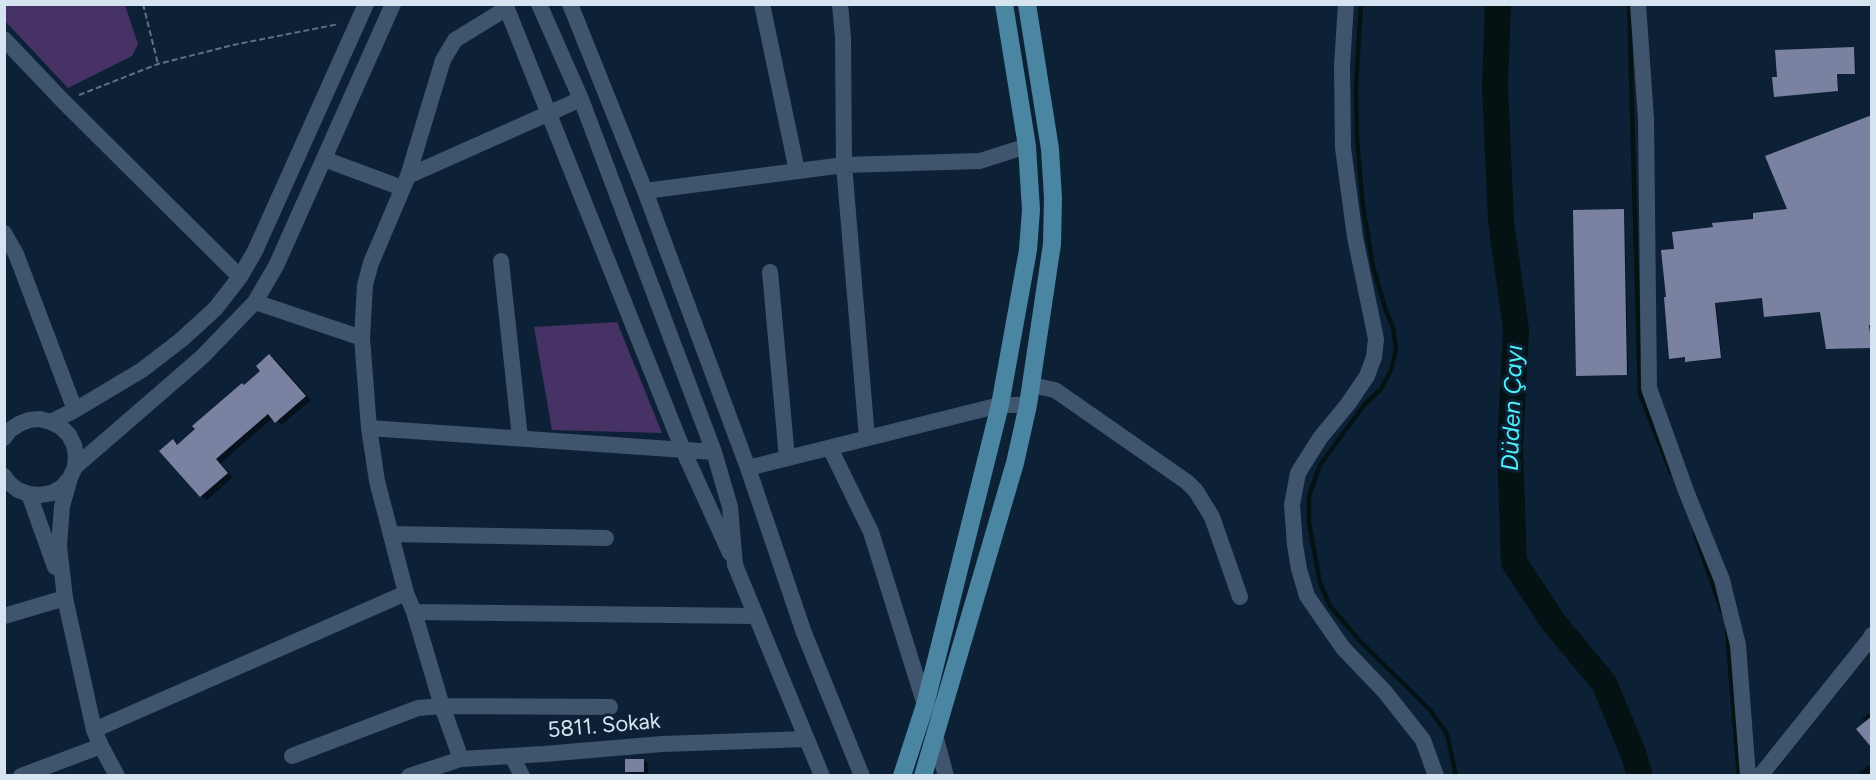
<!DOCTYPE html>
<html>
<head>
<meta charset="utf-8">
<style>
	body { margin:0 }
	#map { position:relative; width:1876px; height:780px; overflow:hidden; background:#0d2136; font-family:Figtree,sans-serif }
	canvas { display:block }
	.frame { position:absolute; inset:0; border:6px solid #d6e3f1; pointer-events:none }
</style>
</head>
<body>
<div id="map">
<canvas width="1876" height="780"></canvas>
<div class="frame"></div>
</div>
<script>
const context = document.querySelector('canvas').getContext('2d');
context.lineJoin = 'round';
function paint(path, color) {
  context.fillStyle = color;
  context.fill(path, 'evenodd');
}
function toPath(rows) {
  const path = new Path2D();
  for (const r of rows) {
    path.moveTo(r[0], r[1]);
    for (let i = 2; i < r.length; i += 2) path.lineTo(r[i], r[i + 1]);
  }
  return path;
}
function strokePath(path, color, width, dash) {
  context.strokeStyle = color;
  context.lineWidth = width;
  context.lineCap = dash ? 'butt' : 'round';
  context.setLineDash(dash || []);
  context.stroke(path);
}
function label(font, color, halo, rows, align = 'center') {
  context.font = font + ' Figtree,sans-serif';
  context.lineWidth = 6;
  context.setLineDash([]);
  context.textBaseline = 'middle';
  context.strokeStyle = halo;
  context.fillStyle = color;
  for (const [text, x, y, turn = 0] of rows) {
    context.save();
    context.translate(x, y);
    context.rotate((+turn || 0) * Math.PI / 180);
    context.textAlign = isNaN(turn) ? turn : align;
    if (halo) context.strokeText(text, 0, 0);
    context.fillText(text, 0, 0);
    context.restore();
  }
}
paint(toPath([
	[5,4,125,5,138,44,132,56,68,88,5,21],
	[617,322,662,433,552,430,534,327]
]), '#473266');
paint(toPath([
	[1854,49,1855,50,1856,74,1837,74,1839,91,1776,96],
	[1872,116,1872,348,1829,349,1821,312,1767,317,1763,298,1716,303,1722,359,1688,362,1686,357,1672,359,1675,250,1715,229,1789,210],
	[1623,210,1625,211,1628,375,1579,376,1578,375],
	[269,356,276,360,311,400,282,425,273,418,221,463,233,477,207,500,201,496,173,441,179,445,262,372],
	[1872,711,1872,746,1865,723,1862,719],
	[644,760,648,763,648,774,630,773,626,771],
	[1868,765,1872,769,1872,776,1856,776]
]), '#0007');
strokePath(toPath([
	[1361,4,1356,86,1357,140,1363,207,1373,266,1385,308,1393,328,1396,349,1391,370,1381,389,1365,404,1320,465,1309,496,1309,523,1320,583,1330,606,1359,640,1430,710,1447,734,1456,776],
	[1629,4,1640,394,1671,473],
	[1695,534,1722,611],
	[1727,630,1739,776]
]), '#051213', 4.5);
strokePath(toPath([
	[1498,4,1495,86,1501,221,1516,330,1510,447,1514,562,1554,623,1604,683,1634,755,1640,776]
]), '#051213', 26);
paint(toPath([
	[1854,47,1855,74,1837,74,1838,91,1774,97,1772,77,1777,77,1775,50],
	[1872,115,1872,325,1869,325,1872,348,1826,349,1820,312,1764,317,1762,298,1715,303,1721,358,1685,362,1685,357,1669,359,1664,297,1666,297,1661,250,1674,249,1672,232,1713,227,1712,223,1753,219,1753,213,1787,209,1765,156],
	[1624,209,1627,375,1576,376,1573,210],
	[269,354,306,396,275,423,268,414,216,459,228,473,200,497,159,451,173,439,177,445,195,429,192,426,242,383,244,385,260,371,256,366],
	[1872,716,1872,748,1856,729],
	[625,759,644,759,644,772,625,772]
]), '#7b82a1');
strokePath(toPath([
	[143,4,158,64],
	[79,95,158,64,233,45,339,24]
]), '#607183', 2, [6, 3]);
strokePath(toPath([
	[505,4,683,450,730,553],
	[539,4,581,99,714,452,730,507,735,565,822,776],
	[570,4,645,191,748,468,804,633,862,776],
	[762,4,797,171],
	[840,4,843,38,844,165,867,438],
	[1346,4,1342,65,1343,148,1355,237,1376,339,1374,357,1367,376,1348,404,1320,438,1298,473,1292,505,1295,545,1299,569,1307,596,1343,648,1385,692,1423,740,1436,776],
	[1638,4,1646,119,1649,388,1686,491,1722,580,1738,645,1748,776],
	[4,39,63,101,240,277],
	[324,159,402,188],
	[408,176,581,99],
	[645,191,844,165,980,161,1027,146],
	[4,233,16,254,75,410],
	[501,261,520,438],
	[770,272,787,458],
	[255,302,362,338],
	[1031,385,1055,390,1187,482,1196,491,1212,517,1240,597],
	[51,422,75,410,142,370,181,340,215,309,240,277,255,251,366,4],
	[369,428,714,452],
	[4,438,10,430,19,424,29,420,40,419,51,422,61,427,69,435,74,445,76,456,75,467,70,478,62,506,59,546,65,598,94,730,101,746,117,776],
	[830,448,871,532,925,705],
	[75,467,202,357,255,302,276,266,393,4],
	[748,468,1000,405,1028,405],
	[4,476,9,483,18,490,29,494,40,495,52,493,62,487,70,478],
	[29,494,55,567],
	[391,534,606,538],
	[414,612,755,616],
	[4,616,65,598],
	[94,730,406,593],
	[935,735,946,776],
	[292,756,418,708,442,706,610,707],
	[512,756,522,776],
	[461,759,442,706,414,612,406,593,377,481,369,428,362,338,365,285,371,263,408,176,443,60,455,40,507,8],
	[21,776,101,746],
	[409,776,461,759,544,754,662,744,806,739],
	[1760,776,1869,640,1872,635]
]), '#3f556d', 16);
strokePath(toPath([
	[902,776,925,705,1000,405,1028,250,1031,210,1027,146,1004,4],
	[923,776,1015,463,1028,405,1052,244,1053,198,1050,149,1027,4]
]), '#4a85a2', 18);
label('22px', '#d6e3f1', '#0d2136', [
	["5811. Sokak",604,726,-5]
]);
label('italic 24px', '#4feff8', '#0d2136', [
	["Düden Çayı",1513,408,-88]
]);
</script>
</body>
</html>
